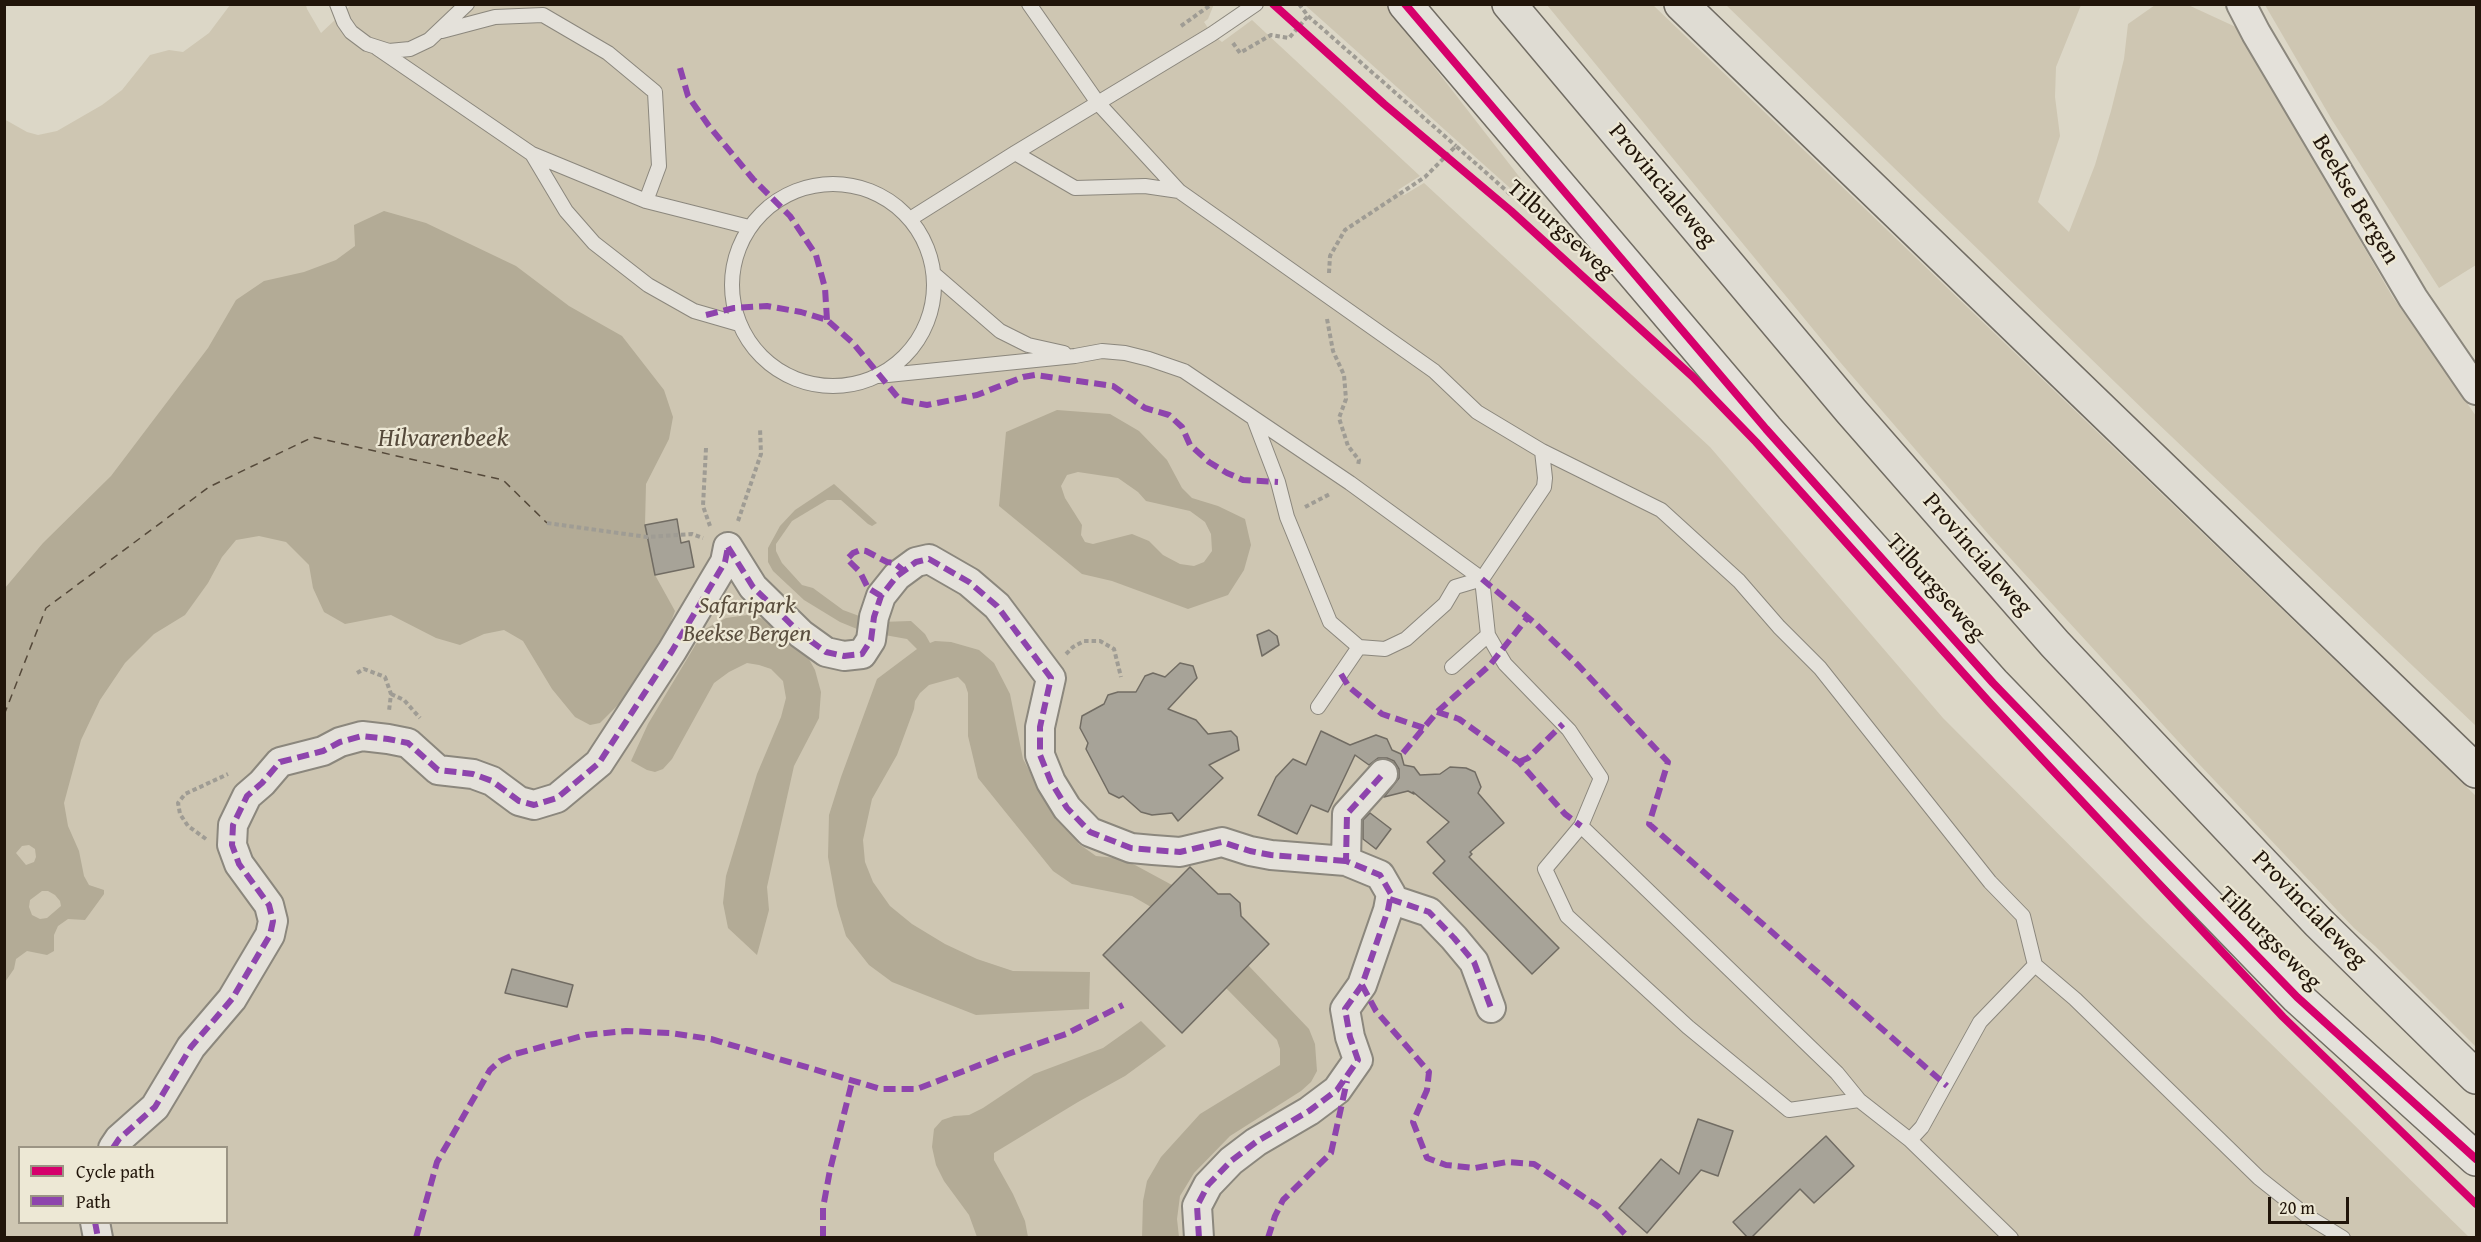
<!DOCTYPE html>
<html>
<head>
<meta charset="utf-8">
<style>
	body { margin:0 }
	#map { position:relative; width:2481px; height:1242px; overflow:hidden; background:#dcd7c7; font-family:"Gentium Book Plus",serif }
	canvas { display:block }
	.frame { position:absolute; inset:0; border:6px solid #21150a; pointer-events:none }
	.legend { position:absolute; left:18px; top:1146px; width:210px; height:78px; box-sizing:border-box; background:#ede8d5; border:2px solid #9b9484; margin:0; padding:8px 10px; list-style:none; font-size:18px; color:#21150a }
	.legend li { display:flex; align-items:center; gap:12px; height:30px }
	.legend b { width:30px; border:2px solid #9b9484 }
	.scale { position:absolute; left:2268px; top:1197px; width:81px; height:27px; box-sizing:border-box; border:3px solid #21150a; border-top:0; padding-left:8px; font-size:18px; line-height:21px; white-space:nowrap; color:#21150a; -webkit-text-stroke:4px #ede8d5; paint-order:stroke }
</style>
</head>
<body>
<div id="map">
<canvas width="2481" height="1242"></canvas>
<div class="frame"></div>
<ul class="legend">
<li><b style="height:8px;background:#d6006c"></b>Cycle path</li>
<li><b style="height:8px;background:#8e44ad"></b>Path</li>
</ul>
<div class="scale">20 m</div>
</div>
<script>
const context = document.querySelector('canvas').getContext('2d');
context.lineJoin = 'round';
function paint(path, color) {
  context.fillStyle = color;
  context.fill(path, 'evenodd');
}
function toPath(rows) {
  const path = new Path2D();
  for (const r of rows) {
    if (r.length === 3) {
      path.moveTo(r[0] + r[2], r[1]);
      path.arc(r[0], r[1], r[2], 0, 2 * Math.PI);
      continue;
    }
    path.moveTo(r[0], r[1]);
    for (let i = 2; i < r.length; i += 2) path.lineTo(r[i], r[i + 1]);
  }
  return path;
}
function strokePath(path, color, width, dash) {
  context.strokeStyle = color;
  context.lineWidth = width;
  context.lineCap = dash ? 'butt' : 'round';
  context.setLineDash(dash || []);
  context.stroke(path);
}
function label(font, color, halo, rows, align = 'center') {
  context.font = font + ' "Gentium Book Plus",serif';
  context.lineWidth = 4.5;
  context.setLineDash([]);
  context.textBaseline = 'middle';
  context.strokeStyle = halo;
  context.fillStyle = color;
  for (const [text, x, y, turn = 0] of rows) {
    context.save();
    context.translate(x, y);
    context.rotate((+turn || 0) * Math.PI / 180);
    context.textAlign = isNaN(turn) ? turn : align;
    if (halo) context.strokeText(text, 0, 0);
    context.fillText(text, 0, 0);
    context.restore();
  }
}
paint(toPath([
	[352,4,1214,4,1208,19,1204,22,1212,34,1222,42,1252,20,1420,176,1398,190,1404,195,1424,183,1710,447,1943,718,2144,920,2469,1237,5,1237,4,119,27,132,38,135,57,131,102,105,122,90,150,55,169,50,183,52,209,33,230,5,306,5,307,9,321,33],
	[20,1148,226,1148,226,1222,20,1222],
	[2186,4,2238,28,2392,296,2476,416,2476,726,2151,417,1726,5,2081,5,2056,67,2055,97,2060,136,2038,202,2069,232,2095,165,2111,111,2124,59,2128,24,2155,5],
	[1305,5,1386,5,1521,179,1510,188],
	[1547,5,1653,5,2476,796,2476,1047,2375,946,2354,928,2198,763,1989,535,1840,362],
	[2265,5,2476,5,2476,265,2439,288,2332,120]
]), '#cec6b2');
paint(toPath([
	[384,211,426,223,516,266,569,306,622,336,664,390,673,417,669,439,646,484,645,525,655,575,675,611,669,627,625,698,600,723,590,725,575,717,552,689,523,641,504,630,484,634,460,645,436,638,391,615,345,624,324,612,313,588,309,565,286,542,259,536,236,540,222,557,208,583,185,615,154,634,125,663,100,700,81,740,64,803,68,826,79,851,84,876,89,885,104,890,104,894,85,920,68,919,58,926,54,935,54,951,47,955,27,951,16,959,14,969,5,982,5,588,43,543,111,476,208,348,236,300,264,281,304,272,336,260,355,246,354,225],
	[29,845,35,849,36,857,34,862,26,865,16,853,22,846],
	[42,891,48,891,55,895,60,901,61,906,47,918,40,919,32,915,29,907,30,900],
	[1057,410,1110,414,1139,431,1167,460,1182,488,1192,498,1218,506,1245,519,1251,545,1244,570,1228,595,1188,609,1112,581,1082,574,999,506,1006,432],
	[1078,472,1118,478,1138,492,1146,501,1190,511,1205,522,1211,534,1212,551,1204,562,1194,566,1180,564,1163,555,1149,541,1132,534,1093,544,1085,542,1081,535,1082,525,1065,498,1061,486,1067,475],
	[834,484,877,523,872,526,868,524,841,500,827,500,792,521,776,544,776,551,782,563,802,585,813,588,843,610,870,620,862,631,840,622,804,600,773,571,768,562,768,548,780,526,795,510],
	[747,615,773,621,776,630,794,640,805,652,815,670,821,692,819,718,794,766,767,887,769,910,757,955,728,928,723,903,726,876,757,774,781,717,786,698,783,681,771,669,759,665,747,663,729,672,714,683,672,759,663,769,655,772,647,770,631,761,648,724,705,629,726,618],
	[911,621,925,634,930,643,935,641,951,642,979,650,994,663,1010,694,1023,759,1047,803,1079,844,1096,856,1116,858,1135,865,1172,885,1151,907,1132,896,1072,884,1053,871,978,778,968,736,968,693,965,684,958,677,929,685,920,693,915,701,914,709,897,755,872,799,863,840,865,862,873,882,890,906,912,924,945,944,977,959,1013,971,1090,972,1089,1009,976,1015,892,982,869,965,846,936,837,906,828,857,829,815,841,777,877,679,917,649,907,639,879,634,880,622],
	[1248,965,1309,1029,1315,1044,1317,1071,1311,1082,1301,1091,1230,1136,1194,1173,1180,1196,1177,1219,1179,1237,1142,1238,1143,1201,1147,1181,1161,1157,1200,1114,1280,1065,1280,1049,1277,1040,1226,988],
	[1141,1021,1166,1046,1125,1076,1078,1102,994,1153,994,1160,1013,1194,1025,1221,1028,1237,977,1237,969,1215,944,1181,936,1165,932,1147,934,1129,942,1120,954,1116,969,1115,983,1108,1034,1074,1103,1048]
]), '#b3ab96');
strokePath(toPath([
	[4,715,46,608,209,487,313,437,503,480,547,523]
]), '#55493a', 1.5, [8, 6]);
const building = toPath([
	[677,519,681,543,689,541,694,567,655,575,645,525,677,519],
	[1269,630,1277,636,1279,645,1262,656,1257,635,1269,630],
	[1180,663,1193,666,1197,678,1168,709,1196,720,1208,734,1231,731,1237,737,1239,750,1209,765,1223,778,1178,821,1172,813,1152,815,1141,812,1123,796,1119,798,1109,793,1086,749,1088,743,1080,728,1082,716,1104,704,1108,695,1118,692,1136,692,1145,676,1153,673,1165,677,1180,663],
	[1321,731,1350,745,1376,735,1387,739,1392,750,1401,754,1404,765,1414,767,1420,775,1440,774,1450,767,1466,768,1475,772,1481,787,1478,793,1504,823,1470,852,1472,854,1469,857,1559,948,1532,974,1433,873,1445,861,1427,842,1449,822,1413,792,1414,794,1408,791,1384,797,1399,778,1399,769,1394,761,1387,758,1378,758,1369,765,1355,755,1328,812,1311,805,1297,834,1258,815,1276,777,1293,759,1306,765,1321,731],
	[1370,813,1391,829,1376,849,1363,839,1363,820,1370,813],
	[1190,867,1218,894,1230,894,1240,903,1241,916,1269,944,1182,1033,1103,955,1190,867],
	[512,969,573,985,567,1007,505,993,512,969],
	[1698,1119,1733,1131,1718,1176,1701,1170,1647,1233,1619,1208,1661,1159,1679,1174,1698,1119],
	[1826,1136,1854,1166,1814,1203,1800,1189,1751,1238,1748,1238,1733,1222,1826,1136]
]);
paint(building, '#a7a398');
strokePath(building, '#716c63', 1.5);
const lane = toPath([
	[337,4,344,22,351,32,367,44,389,51,410,49,429,40,467,4],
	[1029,4,1098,103,1179,191],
	[442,31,495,17,543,15,608,53,655,92,659,166,646,201],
	[377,48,532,154,646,201,749,227],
	[1015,153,1075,188,1145,186,1179,191,1434,371,1477,412,1542,451,1661,510,1739,581,1779,627,1820,668,1990,882,2023,916,2035,965,1980,1022,1922,1127,1910,1140],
	[532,154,566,211,594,243,648,285,694,311,739,324],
	[833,285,101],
	[910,219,1015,153,1212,34,1256,4],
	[934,274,1000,331,1028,345,1064,353],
	[878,376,1075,356,1102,351,1125,353,1149,359,1184,371,1350,483,1482,579,1488,635,1499,654,1505,664,1569,730,1601,778,1581,826,1545,869,1567,916,1688,1027,1789,1110,1859,1100,1910,1140,2011,1238],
	[1254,419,1278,482,1287,517,1330,622,1359,647,1385,649,1406,639,1445,604,1455,587,1482,579,1544,487,1545,478,1542,451],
	[1452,667,1488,635],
	[1318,707,1359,647],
	[1581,826,1837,1073,1859,1100],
	[2035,965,2075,999,2259,1178,2307,1216,2343,1238]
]);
const street = toPath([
	[2241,4,2256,33,2413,298,2476,390],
	[728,547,753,587,801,634,826,652,844,656,862,654,871,640,874,617,881,596,897,576,916,562,929,559,969,582,997,606,1051,678,1040,727,1040,755,1051,782,1067,808,1090,832,1131,848,1153,850,1180,852,1222,842,1250,851,1271,855,1346,861],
	[1390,899,1429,912,1454,938,1474,962,1491,1008],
	[113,1148,119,1139,155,1107,191,1047,232,999,270,935,273,921,269,905,239,864,232,845,233,825,247,796,262,783,280,762,323,751,340,742,362,736,388,739,408,743,438,770,473,774,492,781,519,801,534,805,557,798,599,763,672,651,725,562,728,547],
	[95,1222,98,1238],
	[1199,1238,1197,1206,1208,1185,1231,1161,1256,1142,1309,1111,1337,1090,1358,1060,1350,1037,1345,1009,1362,985,1388,910,1391,894,1380,875,1346,861,1347,814,1383,774]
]);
const secondary = toPath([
	[1405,4,1766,429,1993,683,2297,997,2476,1159]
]);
const highway = toPath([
	[1509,4,1851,411,2055,644,2318,922,2476,1077],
	[1681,4,2476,771]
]);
strokePath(lane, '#8b877d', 16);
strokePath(street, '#8b877d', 32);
strokePath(secondary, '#716c63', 36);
strokePath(highway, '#716c63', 36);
strokePath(toPath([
	[1299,4,1308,16,1456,146],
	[1181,26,1212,4],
	[1233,43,1240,53,1271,35,1289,38,1308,16],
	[1329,273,1330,256,1345,230,1425,177,1456,146,1510,194,1517,186,1519,188],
	[1327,319,1333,351,1344,375,1346,399,1339,418,1348,446,1359,460,1358,465],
	[706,448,703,506,710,526],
	[1305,507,1330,494],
	[738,521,761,454,760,428],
	[547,523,647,537,692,534,703,538],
	[1066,654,1073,647,1084,641,1100,641,1114,649,1121,677],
	[357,673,364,669,385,677,391,694,389,711],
	[391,694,404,700,420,718],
	[206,839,188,826,180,814,178,803,185,794,228,774]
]), '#9f9c94', 4, [4.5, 3]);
strokePath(lane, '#e4e1da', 14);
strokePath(street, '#e4e1da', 28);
strokePath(secondary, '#e4e1da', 33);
strokePath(highway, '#dfdcd3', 33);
strokePath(toPath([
	[680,68,688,96,709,126,753,179,790,216,816,255,825,288,827,320],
	[706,315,734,308,767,306,801,312,827,320,853,343,900,400,927,405,977,395,1023,377,1035,375,1113,386,1145,408,1169,415,1182,427,1190,445,1209,462,1227,473,1243,480,1278,482],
	[728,547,753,587,801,634,826,652,844,656,862,654,871,640,874,617,881,596,897,576,916,562,929,559,969,582,997,606,1051,678,1040,727,1040,755,1051,782,1067,808,1090,832,1131,848,1153,850,1180,852,1222,842,1250,851,1271,855,1346,861],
	[1482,579,1537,625,1579,666,1668,762,1649,824,1947,1086],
	[881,596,868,588,860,572,847,559,853,553,860,550,866,551,887,562,894,563,904,571],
	[1341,674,1349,687,1382,714,1424,728],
	[1437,712,1459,719,1519,762,1565,814,1581,826],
	[1403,753,1437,712,1490,665,1528,617],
	[1519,762,1528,758,1563,724],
	[1390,899,1429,912,1454,938,1474,962,1491,1008],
	[1362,985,1376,1011,1429,1072,1427,1090,1413,1122,1427,1158,1446,1165,1475,1168,1507,1162,1534,1164,1599,1207,1629,1238],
	[113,1148,119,1139,155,1107,191,1047,232,999,270,935,273,921,269,905,239,864,232,845,233,825,247,796,262,783,280,762,323,751,340,742,362,736,388,739,408,743,438,770,473,774,492,781,519,801,534,805,557,798,599,763,672,651,725,562,728,547],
	[95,1222,98,1238],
	[416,1238,437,1162,490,1070,500,1061,515,1054,586,1035,626,1031,670,1033,711,1039,881,1089,917,1089,1008,1054,1066,1034,1123,1005],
	[823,1238,823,1208,830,1170,852,1082],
	[1199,1238,1197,1206,1208,1185,1231,1161,1256,1142,1309,1111,1337,1090,1358,1060,1350,1037,1345,1009,1362,985,1388,910,1391,894,1380,875,1346,861,1347,814,1383,774],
	[1268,1238,1275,1216,1283,1200,1331,1153,1347,1081]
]), '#8e44ad', 6, [12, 6]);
strokePath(toPath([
	[1273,4,1384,104,1511,211,1693,377,1756,442,1989,702,2283,1017,2476,1204],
	[1405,4,1766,429,1993,683,2297,997,2476,1159]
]), '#d6006c', 8);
label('24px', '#21150a', '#ede8d5', [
	["Provincialeweg",1662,186,50],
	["Beekse Bergen",2355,200,59],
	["Tilburgseweg",1560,230,42],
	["Provincialeweg",1977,555,49],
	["Tilburgseweg",1935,588,48],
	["Provincialeweg",2309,910,46],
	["Tilburgseweg",2269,939,45]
]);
label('italic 24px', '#5a4e3e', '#ede8d5', [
	["Safaripark",747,607],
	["Beekse Bergen",747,635]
]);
label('italic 26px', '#55493a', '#ede8d5', [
	["Hilvarenbeek",443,439]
]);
</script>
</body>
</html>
